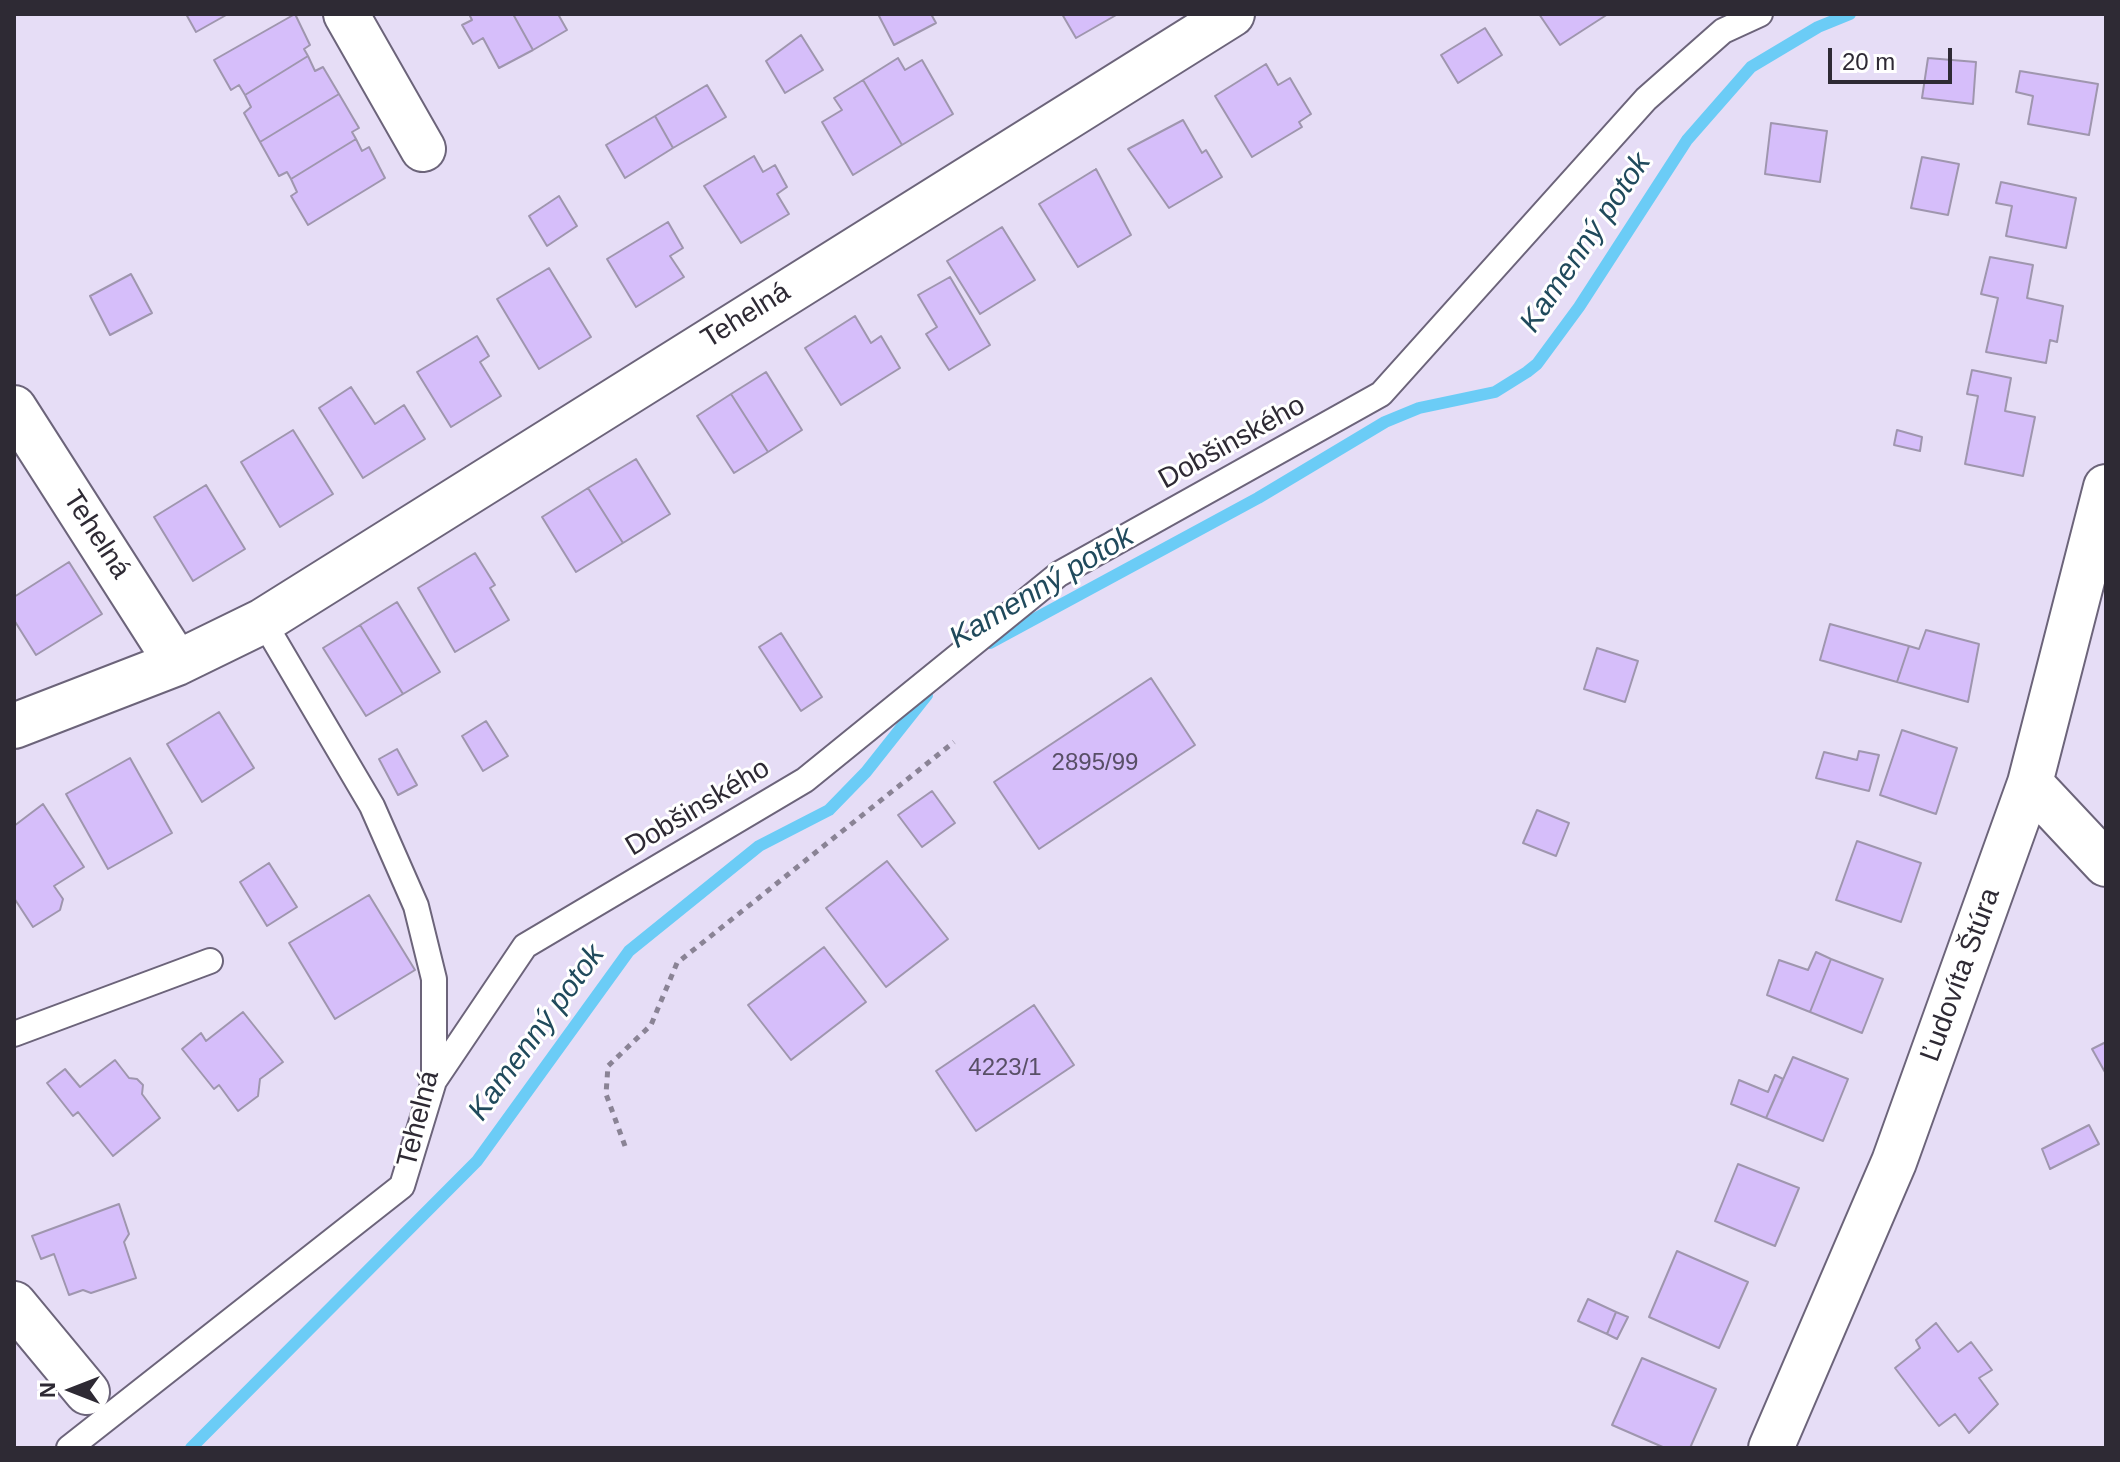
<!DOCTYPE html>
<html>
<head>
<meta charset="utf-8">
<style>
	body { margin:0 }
	#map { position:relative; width:2120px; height:1462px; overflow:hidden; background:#e6ddf6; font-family:Arial,sans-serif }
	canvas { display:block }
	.frame { position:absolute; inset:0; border:16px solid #2e2a34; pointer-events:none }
	.north { position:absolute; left:32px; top:1350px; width:80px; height:80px; -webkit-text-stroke:6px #fff; paint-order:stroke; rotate:270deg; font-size:22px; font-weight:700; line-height:32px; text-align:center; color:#2e2a34 }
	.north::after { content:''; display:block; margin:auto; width:28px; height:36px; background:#2e2a34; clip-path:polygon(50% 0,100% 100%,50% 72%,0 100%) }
	.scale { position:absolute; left:1828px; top:48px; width:124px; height:36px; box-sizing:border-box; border:4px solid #2e2a34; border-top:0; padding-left:10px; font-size:24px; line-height:28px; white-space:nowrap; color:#2e2a34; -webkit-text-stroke:6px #fff; paint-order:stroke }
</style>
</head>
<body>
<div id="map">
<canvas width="2120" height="1462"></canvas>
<div class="frame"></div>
<div class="north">N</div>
<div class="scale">20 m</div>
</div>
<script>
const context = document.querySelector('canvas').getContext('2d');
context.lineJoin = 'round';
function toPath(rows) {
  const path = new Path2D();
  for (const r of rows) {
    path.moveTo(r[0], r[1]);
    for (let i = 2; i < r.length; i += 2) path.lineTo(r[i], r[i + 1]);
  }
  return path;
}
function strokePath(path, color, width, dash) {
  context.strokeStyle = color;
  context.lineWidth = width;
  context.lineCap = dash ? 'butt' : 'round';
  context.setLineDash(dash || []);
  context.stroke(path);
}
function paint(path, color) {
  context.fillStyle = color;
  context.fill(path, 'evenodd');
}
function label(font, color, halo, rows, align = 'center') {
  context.font = font + ' Arial,sans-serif';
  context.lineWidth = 6;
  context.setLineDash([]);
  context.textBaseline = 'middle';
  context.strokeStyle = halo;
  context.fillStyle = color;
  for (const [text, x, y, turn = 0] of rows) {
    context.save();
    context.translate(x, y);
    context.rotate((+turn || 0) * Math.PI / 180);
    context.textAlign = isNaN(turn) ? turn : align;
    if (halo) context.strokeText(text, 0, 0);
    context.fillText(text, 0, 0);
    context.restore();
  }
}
strokePath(toPath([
	[990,643,1258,498,1385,422,1419,408,1495,392,1527,372,1537,364,1579,307,1687,140,1751,67,1818,27,1850,14],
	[191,1448,477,1161,629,951,759,846,829,810,866,772,927,695]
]), '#6bccf6', 12);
const building = toPath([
	[186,14,228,14,196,32,186,14],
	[295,14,310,45,304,49,308,56,245,95,239,85,231,90,214,60,295,14],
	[469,14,513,14,533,50,499,68,483,38,473,44,462,25,472,20,469,14],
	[513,14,558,14,567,30,533,50,513,14],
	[878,14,931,14,936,23,894,45,878,14],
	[1062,14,1118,14,1076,38,1062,14],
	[1539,14,1608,14,1560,45,1539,14],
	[1485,28,1502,55,1458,83,1441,55,1485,28],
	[801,35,823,70,785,93,766,61,801,35],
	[308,56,315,71,323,67,339,94,260,142,244,113,251,107,245,95,308,56],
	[898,58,905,70,922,60,953,114,902,145,863,80,898,58],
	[1928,58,1976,62,1973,104,1922,98,1928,58],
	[1266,64,1278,85,1290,78,1311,114,1299,122,1302,127,1252,157,1215,96,1266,64],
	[2020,71,2098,84,2089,135,2028,124,2033,96,2016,92,2020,71],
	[863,80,902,145,853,175,822,122,842,110,834,98,863,80],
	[707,85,726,117,673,148,655,116,707,85],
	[339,94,359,128,352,132,356,139,291,179,287,172,279,176,260,142,339,94],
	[655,116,673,148,625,178,606,145,655,116],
	[1183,120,1202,153,1206,150,1222,177,1169,208,1128,149,1183,120],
	[1771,123,1827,131,1820,182,1765,174,1771,123],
	[356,139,362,151,369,147,385,178,308,225,291,196,297,192,291,179,356,139],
	[754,156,763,172,775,165,787,187,777,194,789,214,741,243,704,186,754,156],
	[1922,157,1959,164,1948,215,1911,208,1922,157],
	[1096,169,1131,235,1078,267,1039,204,1096,169],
	[2001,182,2076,198,2066,248,2006,236,2012,206,1996,203,2001,182],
	[559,196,577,226,547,246,529,216,559,196],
	[668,222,683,248,670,256,684,277,636,307,607,259,668,222],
	[1002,227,1035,280,980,314,947,261,1002,227],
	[1990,257,2033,265,2027,298,2063,306,2057,342,2050,340,2046,363,1986,352,1998,298,1981,294,1990,257],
	[549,268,591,337,539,369,497,299,549,268],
	[131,274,152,313,110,335,90,296,131,274],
	[950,277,990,345,949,370,926,334,937,327,918,295,950,277],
	[855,316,871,343,881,336,900,368,841,405,805,348,855,316],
	[477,336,489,356,480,362,501,396,451,427,417,372,477,336],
	[1972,370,2011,378,2005,411,2035,417,2023,476,1965,464,1978,396,1967,394,1972,370],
	[766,372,802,430,768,452,731,394,766,372],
	[351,387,375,424,404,405,425,439,363,478,319,408,351,387],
	[731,394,768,452,734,473,697,416,731,394],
	[293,430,333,494,280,527,241,462,293,430],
	[1897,430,1922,437,1920,451,1894,445,1897,430],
	[636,459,670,514,623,543,588,488,636,459],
	[206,485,245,549,193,581,154,517,206,485],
	[588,488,623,543,576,572,542,517,588,488],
	[475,553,495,585,490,588,509,620,455,652,418,588,475,553],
	[69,562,102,614,36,655,14,620,14,597,69,562],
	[397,602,440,672,403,694,360,625,397,602],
	[1830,624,1909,646,1897,682,1820,660,1830,624],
	[360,625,403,694,366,716,323,648,360,625],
	[1926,630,1979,644,1968,702,1897,682,1909,646,1919,649,1926,630],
	[781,633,822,697,801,711,759,647,781,633],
	[1597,648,1638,661,1625,702,1584,689,1597,648],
	[1151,678,1195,745,1039,849,994,782,1151,678],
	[219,712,254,768,202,802,167,744,219,712],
	[486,721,508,756,483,771,462,736,486,721],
	[1902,730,1957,748,1936,814,1880,795,1902,730],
	[397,749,417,785,398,795,379,759,397,749],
	[1859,751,1879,755,1869,791,1816,778,1824,752,1857,760,1859,751],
	[130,758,172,833,108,869,66,794,130,758],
	[932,791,955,823,922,847,898,815,932,791],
	[43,804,84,867,54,886,63,899,60,910,33,927,14,898,14,826,43,804],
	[1537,810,1569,823,1556,856,1523,843,1537,810],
	[1857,841,1921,863,1901,922,1836,900,1857,841],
	[887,861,948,939,886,987,826,908,887,861],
	[269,863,297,907,267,926,240,882,269,863],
	[369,895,415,970,335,1019,289,943,369,895],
	[824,947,866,1002,791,1060,748,1005,824,947],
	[1816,952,1831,959,1810,1012,1767,995,1779,960,1808,970,1816,952],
	[1831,959,1883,979,1862,1033,1810,1012,1831,959],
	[1034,1005,1074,1065,976,1131,936,1071,1034,1005],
	[243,1012,283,1062,260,1079,258,1096,238,1111,219,1085,214,1089,182,1049,201,1033,206,1041,243,1012],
	[2106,1042,2106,1074,2092,1049,2106,1042],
	[1793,1057,1848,1079,1823,1141,1766,1118,1793,1057],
	[115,1060,129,1078,137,1079,143,1085,142,1094,160,1118,113,1156,78,1112,73,1116,47,1083,65,1069,80,1087,115,1060],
	[1775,1075,1783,1079,1766,1118,1731,1104,1739,1080,1768,1092,1775,1075],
	[2089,1125,2099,1144,2050,1169,2042,1149,2089,1125],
	[1738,1164,1799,1188,1775,1246,1715,1221,1738,1164],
	[119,1204,129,1234,124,1242,136,1278,91,1293,83,1290,69,1295,54,1254,41,1259,32,1236,119,1204],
	[1677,1251,1748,1282,1719,1348,1649,1317,1677,1251],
	[1588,1299,1616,1312,1607,1334,1578,1321,1588,1299],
	[1616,1312,1628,1317,1617,1339,1607,1334,1616,1312],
	[1936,1323,1958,1352,1971,1342,1992,1370,1979,1378,1998,1404,1969,1433,1955,1414,1939,1426,1895,1368,1920,1348,1916,1340,1936,1323],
	[1642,1358,1716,1389,1690,1448,1665,1448,1612,1425,1642,1358]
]);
paint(building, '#d6befa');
strokePath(building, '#9f96ae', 2);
const lane = toPath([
	[14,1034,210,961],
	[434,1081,525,946,805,780,1059,574,1381,394,1646,99,1723,31,1760,14],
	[69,1448,402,1186,434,1081,434,979,416,906,372,806,263,621]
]);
const street = toPath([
	[346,14,423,149],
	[14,408,177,663],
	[14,726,177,663,263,621,1232,14],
	[2030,783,2106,864],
	[14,1304,87,1392],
	[1771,1448,1894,1162,2030,783,2106,487]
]);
strokePath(lane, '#6c647a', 28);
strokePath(street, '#6c647a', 48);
strokePath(toPath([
	[625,1146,606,1094,608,1066,651,1025,677,963,954,742]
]), '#8a8395', 5, [6, 6]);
strokePath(lane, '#fff', 24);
strokePath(street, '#fff', 44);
label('24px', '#584f66', null, [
	["2895/99",1095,763],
	["4223/1",1005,1068]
]);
label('28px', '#2e2a34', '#fff', [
	["Tehelná",746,316,-32],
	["Dobšinského",1232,443,-29],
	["Tehelná",96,535,57],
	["Dobšinského",698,808,-31],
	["Ľudovíta Štúra",1961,975,-70],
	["Tehelná",419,1119,-76]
]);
label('italic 30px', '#204a5c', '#fff', [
	["Kamenný potok",1586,243,-56],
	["Kamenný potok",1042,588,-31],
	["Kamenný potok",537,1033,-54]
]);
</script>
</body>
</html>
